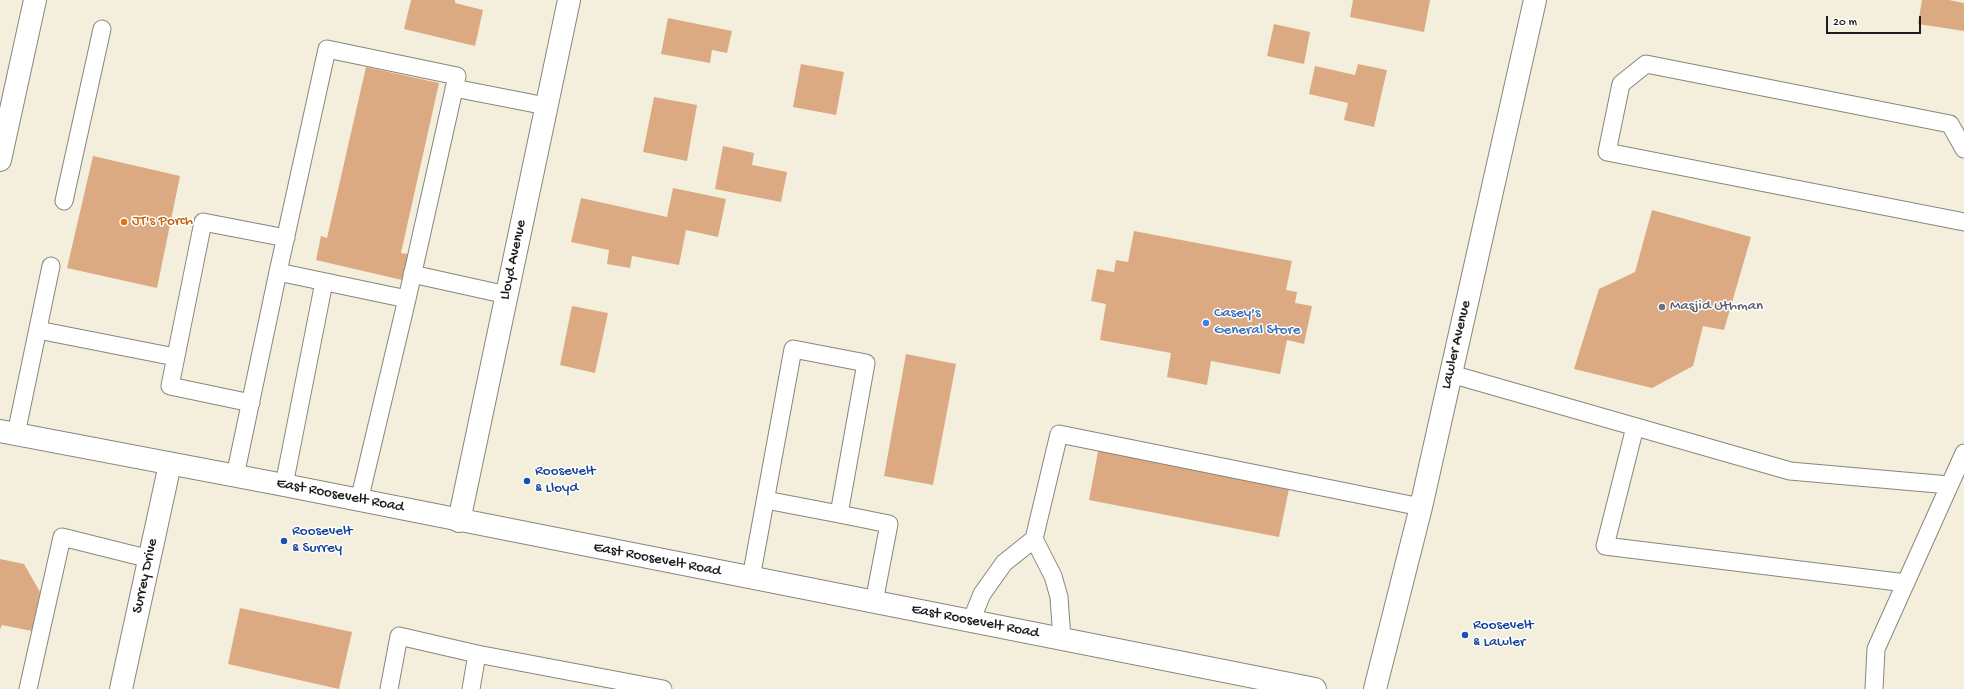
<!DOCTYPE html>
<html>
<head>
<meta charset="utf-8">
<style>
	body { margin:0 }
	#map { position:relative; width:1964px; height:689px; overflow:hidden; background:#f4efdd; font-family:"Gochi Hand",sans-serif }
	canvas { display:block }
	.scale { position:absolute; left:1826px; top:16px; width:95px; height:18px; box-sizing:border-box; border:2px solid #1c1c1c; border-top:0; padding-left:5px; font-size:12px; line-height:14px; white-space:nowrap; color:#1c1c1c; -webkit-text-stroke:3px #fff; paint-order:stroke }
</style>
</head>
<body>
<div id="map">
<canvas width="1964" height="689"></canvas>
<div class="scale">20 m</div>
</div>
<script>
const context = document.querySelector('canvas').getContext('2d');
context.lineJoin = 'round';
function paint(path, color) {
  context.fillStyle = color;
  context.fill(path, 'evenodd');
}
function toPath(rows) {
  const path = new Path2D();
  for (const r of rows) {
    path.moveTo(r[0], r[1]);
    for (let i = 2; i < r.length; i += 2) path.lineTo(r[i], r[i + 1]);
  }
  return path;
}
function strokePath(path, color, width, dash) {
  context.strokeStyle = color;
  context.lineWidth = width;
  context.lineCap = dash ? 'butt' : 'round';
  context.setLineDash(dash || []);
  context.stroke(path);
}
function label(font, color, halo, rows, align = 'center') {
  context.font = font + ' "Gochi Hand",sans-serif';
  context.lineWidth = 3;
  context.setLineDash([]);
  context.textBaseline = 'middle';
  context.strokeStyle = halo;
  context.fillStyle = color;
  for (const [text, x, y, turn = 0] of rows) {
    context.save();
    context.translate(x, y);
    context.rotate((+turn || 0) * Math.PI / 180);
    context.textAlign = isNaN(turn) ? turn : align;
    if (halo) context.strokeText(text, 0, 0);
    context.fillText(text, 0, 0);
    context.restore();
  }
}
paint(toPath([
	[411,0,455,0,455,3,483,10,475,46,404,29],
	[1353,0,1430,0,1424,32,1350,17],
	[1922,0,1949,0,1964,3,1964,31,1918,24],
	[668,18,732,31,727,53,712,50,710,63,661,54],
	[1274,24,1310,32,1304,64,1267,56],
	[801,64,844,72,836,115,793,107],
	[1358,64,1387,70,1374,127,1344,120,1348,103,1309,94,1315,66,1355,75],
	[366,67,439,83,401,253,408,254,402,280,316,260,321,236,327,238],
	[654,97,697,105,687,161,643,152],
	[723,146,754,153,752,165,787,172,781,202,715,189],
	[93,156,180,176,157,288,67,268],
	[673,188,726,199,718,237,686,230,679,265,632,256,630,268,607,264,609,250,571,242,581,198,667,217],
	[1652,210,1751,237,1724,330,1703,326,1693,366,1652,388,1574,369,1599,289,1635,272],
	[1134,231,1292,261,1286,290,1297,292,1295,303,1312,306,1304,344,1287,340,1280,374,1211,361,1207,385,1167,377,1171,353,1100,340,1106,304,1091,301,1097,269,1114,272,1116,260,1128,262],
	[572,306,608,313,595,373,560,365],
	[906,354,956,364,933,485,884,476],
	[1099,446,1290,484,1279,537,1089,500],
	[0,559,24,564,40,592,32,631,2,625,0,629],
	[240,608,352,632,339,689,228,664]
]), '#dcaa82');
const service = toPath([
	[454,88,546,106],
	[1964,149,1950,124,1646,64,1621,84,1607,152,1964,222],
	[64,201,102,29],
	[412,274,507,295],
	[38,330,175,357],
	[1451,374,1790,471,1949,485],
	[251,403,170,386,203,222,286,238],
	[1635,427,1605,546,1906,583],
	[16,434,51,266],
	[235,476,278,272],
	[284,485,324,282],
	[766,500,839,514],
	[359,501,407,299,457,76,327,49,278,272,407,299],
	[1034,539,1053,576,1059,597,1062,639],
	[751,578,793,349,866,363,839,514,889,524,874,602],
	[971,621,982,594,1004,563,1034,539,1059,434,1421,507],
	[28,689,62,537,150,559],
	[389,689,399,636,477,654],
	[471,689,477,654,663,689],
	[1874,689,1876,649,1964,453]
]);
const minor = toPath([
	[0,160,35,0],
	[459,521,569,0],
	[121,689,170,464],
	[1375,689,1421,507,1535,0]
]);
const primary = toPath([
	[0,431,284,485,1315,689]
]);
strokePath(service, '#88867c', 19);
strokePath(minor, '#88867c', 24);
strokePath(primary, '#88867c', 24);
strokePath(service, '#fff', 17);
strokePath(minor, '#fff', 22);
strokePath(primary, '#fff', 22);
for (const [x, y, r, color] of [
	[124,222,4,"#e8710a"],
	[1662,307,4,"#6b7280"],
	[1206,323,4,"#3f7fe0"],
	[527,481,4,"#1a4fb4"],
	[284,541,4,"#1a4fb4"],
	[1465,635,4,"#1a4fb4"]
]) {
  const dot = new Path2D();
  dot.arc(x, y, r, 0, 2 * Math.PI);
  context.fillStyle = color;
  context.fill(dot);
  strokePath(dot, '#fff', 1.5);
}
label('15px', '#c56008', '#fff', [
	["JT's Porch",132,222]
], 'left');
label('15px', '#1c1c1c', '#fff', [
	["Lloyd Avenue",514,260,-78],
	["Lawler Avenue",1457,345,-77],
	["East Roosevelt Road",340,496,11],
	["East Roosevelt Road",657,560,11],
	["Surrey Drive",146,576,-78],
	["East Roosevelt Road",975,622,11]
]);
label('15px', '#5b616d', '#fff', [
	["Masjid Uthman",1670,307]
], 'left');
label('15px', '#366cbe', '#fff', [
	["Casey's",1214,314],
	["General Store",1214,331]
], 'left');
label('15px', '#164399', '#fff', [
	["Roosevelt",535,472],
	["& Lloyd",535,489],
	["Roosevelt",292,532],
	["& Surrey",292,549],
	["Roosevelt",1473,626],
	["& Lawler",1473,643]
], 'left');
</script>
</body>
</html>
